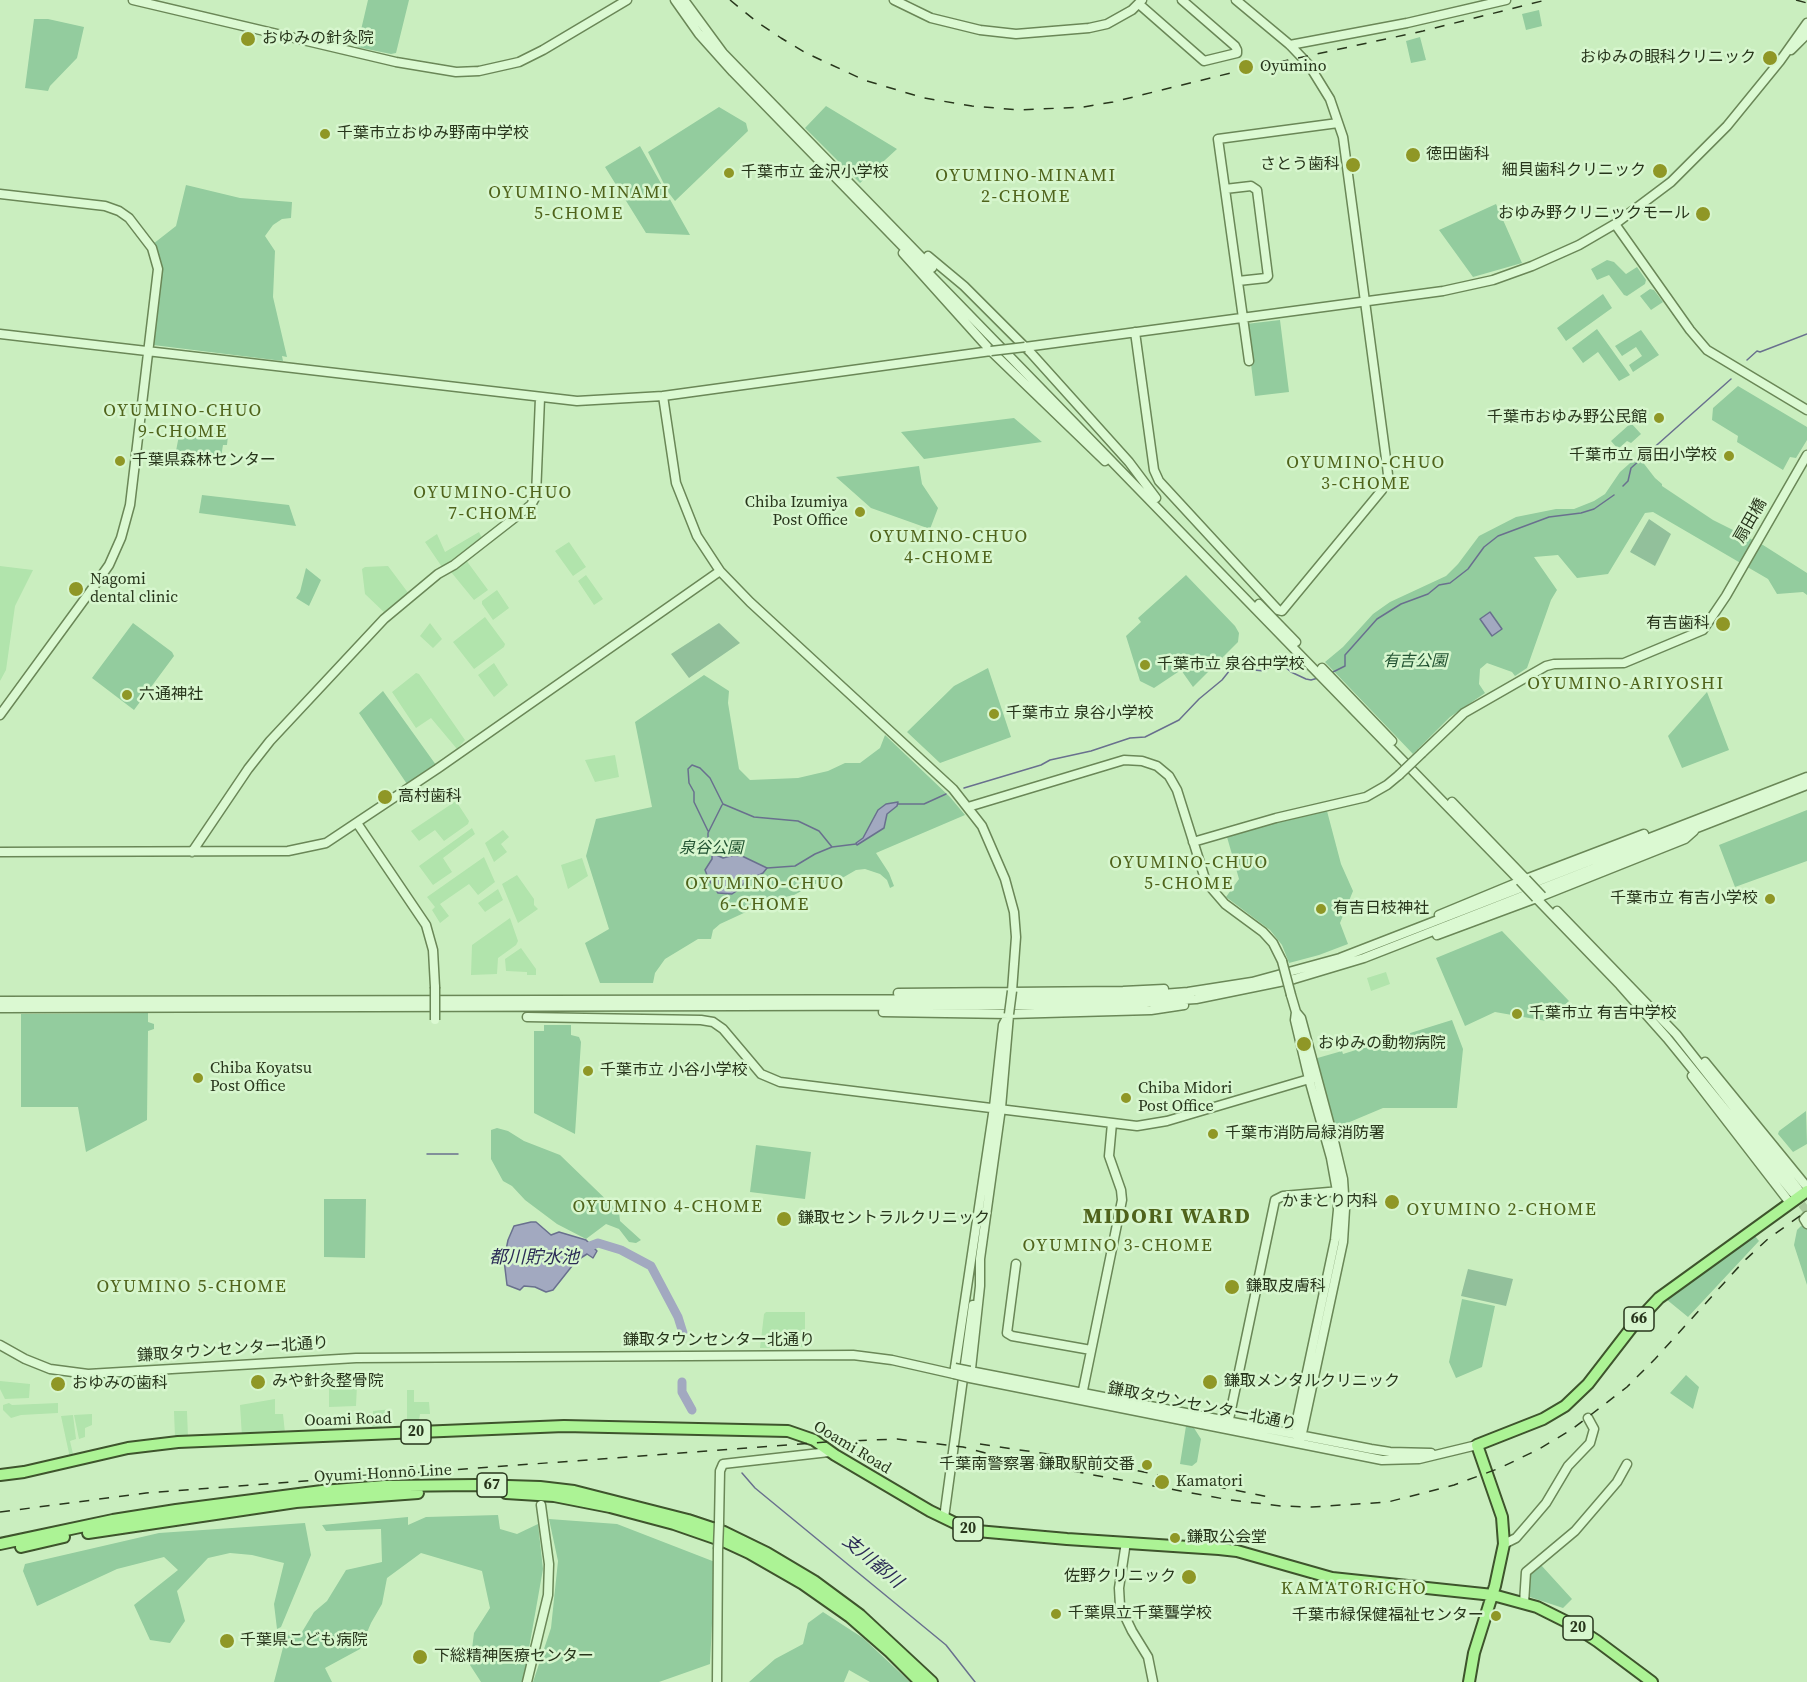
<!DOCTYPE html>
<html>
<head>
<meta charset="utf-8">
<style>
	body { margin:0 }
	canvas { display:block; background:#caeebf }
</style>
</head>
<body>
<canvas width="1807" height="1682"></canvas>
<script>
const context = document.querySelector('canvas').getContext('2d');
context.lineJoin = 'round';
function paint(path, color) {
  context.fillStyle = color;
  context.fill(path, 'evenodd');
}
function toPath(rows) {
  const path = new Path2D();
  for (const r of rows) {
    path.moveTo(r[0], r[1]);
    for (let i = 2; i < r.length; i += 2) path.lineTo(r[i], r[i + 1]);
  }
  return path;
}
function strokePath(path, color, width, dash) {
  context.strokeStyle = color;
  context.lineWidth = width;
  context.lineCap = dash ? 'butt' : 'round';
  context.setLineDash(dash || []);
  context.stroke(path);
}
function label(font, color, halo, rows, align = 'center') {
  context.font = font + ' "Source Serif 4","Noto Sans JP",serif';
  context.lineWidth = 5;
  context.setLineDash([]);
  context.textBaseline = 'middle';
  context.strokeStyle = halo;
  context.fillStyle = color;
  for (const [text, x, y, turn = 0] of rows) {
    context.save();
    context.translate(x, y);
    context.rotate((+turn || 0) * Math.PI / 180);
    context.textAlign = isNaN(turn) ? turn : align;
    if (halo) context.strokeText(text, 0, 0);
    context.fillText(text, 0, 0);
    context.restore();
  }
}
paint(toPath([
	[479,532,482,538,442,567,425,542,437,534,445,552],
	[569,542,586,567,573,576,555,551],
	[466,560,488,590,474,600,451,572],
	[0,566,33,570,15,606,6,670,0,681],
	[388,566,409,594,387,615,365,594,362,569,365,567],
	[586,575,603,599,594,605,578,581],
	[497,590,509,608,493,620,482,604,482,601],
	[485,617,505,644,504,647,474,669,453,642],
	[430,623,442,639,433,648,420,636],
	[494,663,508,685,494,697,478,675],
	[416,673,419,674,465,740,457,749,431,718,416,728,392,692],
	[615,755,619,777,595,782,585,760],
	[456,801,469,821,468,824,444,841,435,830,419,841,411,831],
	[472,828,475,834,443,858,452,872,433,885,419,866],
	[503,830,509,837,501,844,507,852,494,862,485,843],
	[484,857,495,882,478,895,469,884,440,904,449,916,440,923,432,910,435,907,427,897],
	[582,858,588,876,568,889,561,865],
	[517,875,534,899,534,905,538,909,518,923,502,884],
	[498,889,503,900,485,912,478,903],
	[510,918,518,941,516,945,498,958,497,974,471,975,472,945],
	[521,948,536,969,536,975,527,975,527,972,506,971,505,959],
	[1386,972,1390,984,1371,991,1367,978],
	[766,1312,805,1312,805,1330,809,1331,810,1347,760,1348,764,1314],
	[0,1381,30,1384,29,1398,5,1399,0,1389],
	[357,1385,356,1406,329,1407,329,1388],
	[407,1390,414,1390,414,1402,429,1402,430,1414,420,1414,419,1420,415,1420,415,1425,407,1425],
	[275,1399,275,1414,283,1414,285,1433,242,1437,240,1405],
	[9,1403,12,1405,58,1403,58,1413,21,1415,11,1418,3,1410,3,1405],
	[391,1409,391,1419,382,1419,382,1430,372,1431,373,1411],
	[174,1411,187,1411,188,1438,175,1438],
	[92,1414,92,1425,85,1428,85,1437,79,1439,74,1415],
	[73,1415,76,1439,70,1441,73,1454,70,1458,61,1416]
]), '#b1e4ac');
paint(toPath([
	[368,0,409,0,396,53,391,54,357,47],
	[1539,10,1542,26,1526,30,1522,14],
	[34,19,48,19,84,27,77,58,50,86,48,91,25,88],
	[1420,37,1426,60,1411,63,1406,41],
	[826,106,897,149,860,183,805,128],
	[719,107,746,123,748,131,675,201,668,192,648,152],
	[640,146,690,235,646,233,605,167],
	[186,185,240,198,292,202,291,218,282,219,273,225,265,236,275,251,273,297,287,357,282,356,283,361,153,345,161,273,161,263,153,244,176,226],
	[1496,204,1522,263,1473,277,1439,230],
	[1607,260,1614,262,1626,274,1637,267,1646,280,1645,284,1627,296,1624,295,1609,275,1597,280,1591,269],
	[1650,289,1654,290,1663,302,1651,310,1640,296],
	[1603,294,1612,308,1566,341,1557,328],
	[1280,320,1289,392,1255,396,1246,324],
	[1597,329,1630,375,1619,381,1598,352,1583,363,1572,348],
	[1641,330,1659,355,1633,372,1629,365,1642,356,1636,347,1622,356,1615,346],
	[1738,386,1807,427,1807,440,1796,458,1790,457,1783,470,1737,442,1738,436,1712,420,1713,408],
	[1014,418,1042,442,924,459,901,432],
	[1631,423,1641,434,1631,443,1627,441,1618,449,1611,441],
	[180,430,228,435,227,445,223,445,221,457,176,451],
	[1638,456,1655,478,1662,484,1662,486,1713,520,1763,545,1807,573,1807,595,1803,592,1777,594,1768,579,1653,512,1645,513,1608,574,1577,578,1558,555,1534,557,1557,590,1551,600,1527,668,1515,676,1512,672,1487,663,1480,669,1479,684,1485,693,1450,717,1413,754,1325,662,1343,647,1373,614,1390,602,1446,576,1458,564,1479,536,1516,517,1556,509,1574,509,1594,501,1605,494,1620,472],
	[919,466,922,484,938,508,930,529,871,508,836,477],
	[202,495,289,505,296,526,199,513],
	[306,568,321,580,309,606,296,598,300,592],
	[1186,575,1235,626,1239,633,1238,642,1193,687,1181,670,1154,688,1140,681,1126,636,1141,622,1138,618],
	[133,623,172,652,174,656,134,710,92,678],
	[988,668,1011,737,940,763,907,732,954,686],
	[704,675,729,691,728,703,739,769,750,780,798,778,828,771,845,763,860,763,880,748,885,735,950,797,965,815,876,853,889,873,894,886,890,888,887,880,880,874,865,869,856,870,837,881,815,884,794,895,772,900,720,924,713,930,711,939,698,939,665,959,655,973,653,983,600,983,585,943,609,929,586,856,596,819,652,807,635,722],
	[383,691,436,765,407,784,359,713],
	[1707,692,1729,750,1682,768,1668,736],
	[1807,810,1807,861,1735,887,1719,845],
	[1327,811,1341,864,1353,891,1340,923,1348,944,1319,955,1289,963,1282,945,1270,930,1226,897,1239,879,1227,837,1275,823],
	[1502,931,1569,1001,1546,1021,1495,1012,1465,1026,1436,958],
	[148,1013,148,1022,154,1024,154,1029,148,1031,147,1120,86,1152,78,1107,21,1107,21,1014],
	[1452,1020,1463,1049,1457,1108,1383,1108,1333,1129,1314,1059,1342,1051,1343,1054],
	[544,1025,571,1025,571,1035,579,1037,581,1042,575,1134,534,1113,534,1031,544,1031],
	[1806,1111,1807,1144,1793,1152,1778,1134,1779,1131],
	[497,1128,508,1131,524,1141,560,1155,619,1212,620,1221,641,1240,636,1243,629,1242,619,1229,606,1224,586,1239,557,1224,525,1200,512,1186,503,1181,491,1159,491,1130],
	[756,1145,811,1152,805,1199,750,1192],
	[324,1199,366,1199,365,1258,324,1257],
	[1801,1226,1807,1227,1807,1285,1794,1245,1797,1230],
	[1755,1236,1759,1241,1688,1317,1666,1299],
	[1462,1299,1495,1306,1482,1367,1456,1378,1449,1362],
	[1686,1375,1699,1387,1693,1409,1670,1393],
	[1186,1426,1194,1428,1201,1439,1197,1462,1192,1466,1180,1464],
	[498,1515,500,1529,517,1534,538,1524,543,1569,523,1682,481,1682,470,1665,474,1633,490,1608,482,1571,421,1553,387,1578,382,1604,371,1623,360,1649,325,1668,332,1682,274,1682,286,1636,302,1632,314,1612,327,1601,346,1570,382,1562,381,1529,326,1531,322,1525,408,1517,408,1525,426,1517],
	[549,1519,617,1524,715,1562,710,1664,659,1682,533,1682,551,1628,558,1561],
	[305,1523,311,1555,281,1627,277,1629,274,1604,284,1563,252,1555,230,1553,208,1558,177,1591,185,1621,170,1643,150,1640,134,1605,178,1570,164,1557,117,1569,37,1606,23,1571,25,1564,159,1533],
	[1541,1565,1572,1599,1563,1608,1527,1596,1530,1574],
	[823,1612,863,1638,910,1682,870,1682,849,1670,844,1682,749,1682,775,1659,803,1644,808,1623]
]), '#93cc9e');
paint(toPath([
	[1649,519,1671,534,1655,566,1630,552],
	[719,623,740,643,689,678,671,654],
	[1468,1269,1513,1279,1506,1306,1461,1296]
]), '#92c09b');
const water = toPath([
	[1490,612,1502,629,1492,636,1480,619,1490,612],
	[898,802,897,806,887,814,884,828,857,845,856,843,863,838,878,810,886,804,898,802],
	[712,853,723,858,734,855,742,856,767,868,763,873,745,882,738,890,732,894,718,893,709,880,705,870,712,859,712,853],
	[531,1222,536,1222,551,1235,559,1232,586,1240,597,1251,593,1258,587,1254,576,1261,553,1290,546,1292,535,1287,524,1286,520,1290,507,1285,504,1260,508,1240,514,1226,531,1222]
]);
paint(water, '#a2a9c0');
strokePath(water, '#69708e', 1.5);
strokePath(toPath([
	[1747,360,1757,351,1760,352,1807,334],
	[1623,486,1628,481,1631,468,1731,379],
	[1331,673,1345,666,1345,655,1377,619,1401,604,1428,594,1439,585,1450,583,1468,569,1484,547,1498,536,1549,517,1581,513,1594,509,1614,495],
	[964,788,1041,765,1050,760,1091,751,1130,738,1145,737,1179,720,1199,699,1222,680,1230,670,1235,668,1264,671,1273,665,1284,666,1291,672,1306,679,1311,680,1318,678],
	[898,804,924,804,946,794],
	[708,831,694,802,694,792,689,783,688,769,692,765,700,768,710,778,723,804,754,817,798,821,819,831,832,847],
	[713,853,708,841,708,833,722,805],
	[767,868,795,866,815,854,832,847,856,844],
	[427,1154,458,1154],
	[742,1473,755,1488,946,1645,975,1682]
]), '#69708e', 1.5);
strokePath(toPath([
	[582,1249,598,1243,621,1250,651,1266,678,1317,683,1333],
	[682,1382,682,1392,692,1410]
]), '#a2a9c0', 9);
strokePath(toPath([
	[1794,1195,1807,1211]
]), '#aac99e', 8, [8, 4]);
const minor = toPath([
	[133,0,396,62,456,72,479,71,519,62,543,50,627,0],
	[675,0,699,34,733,72,1520,881],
	[684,0,723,53,932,268],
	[894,0,931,18,980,30,1016,34,1089,28,1107,24,1132,10,1142,0],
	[1139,4,1204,61,1237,53,1237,50,1235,46,1182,0],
	[1290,45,1407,23,1506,0],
	[1791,50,1807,34],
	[1225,189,1251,186,1257,190,1268,276,1266,278,1238,281],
	[0,194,105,206,119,211,129,218,152,248,158,269,130,505,121,538,109,565,92,589,0,715],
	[1615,224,1690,330,1707,350,1807,410],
	[903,253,991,351,1105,461],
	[928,256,964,286,1031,353,1129,462,1156,498],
	[1135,332,1154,470,1159,481,1278,610,1282,611,1382,490,1388,475,1387,466,1343,137,1330,99,1309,65,1290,45,1236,0],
	[0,334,577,401,663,396,991,351],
	[1025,347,1443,291,1493,280,1532,266,1579,245,1615,224,1671,182,1727,126,1780,61,1807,23],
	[1249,361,1218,139,1338,123],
	[663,396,676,483,697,536,720,571,750,602,953,789,982,826,1005,879,1014,912,1016,937,1012,991],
	[1259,604,1296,642],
	[1322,668,1392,741],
	[1422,753,1464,713,1546,666,1554,664,1624,663,1703,630,1726,596,1807,455],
	[1452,802,1526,879],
	[968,807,1124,760,1142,761,1157,766,1169,776,1177,790,1206,882,1225,904,1263,932,1273,943,1282,961],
	[357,823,426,925,433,950,435,987],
	[1193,842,1276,818,1366,797,1387,785,1399,775],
	[0,852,288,851,326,843,437,769,720,571],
	[192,852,248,769,270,741,384,619,438,574,454,565,531,505,536,496,540,398],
	[1536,898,1620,985,1667,1038,1793,1193],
	[1557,911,1676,1034,1798,1189],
	[1439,915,1526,879,1644,834],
	[1437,935,1542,896,1685,839,1694,831],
	[898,993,1123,991,1164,989],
	[1291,995,1296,1012,1295,1020,1309,1079,1331,1158,1337,1191,1338,1210,1335,1240,1296,1424,1297,1436],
	[0,1001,1098,999,1188,992,1252,982,1340,958,1807,777],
	[0,1008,1104,1005,1196,999,1294,979,1364,958,1807,785],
	[883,1012,1009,1014,1151,1010,1184,1005],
	[1296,1012,1301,1018,1333,1137,1343,1179,1345,1209,1343,1242,1301,1438],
	[1009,1015,1001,1108,980,1259,980,1286,970,1378,1382,1460,1419,1459,1477,1445],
	[527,1017,701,1020,713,1022,723,1029,761,1074,780,1082,1137,1126,1167,1121,1316,1077],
	[1705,1062,1807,1187],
	[1692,1076,1790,1203],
	[1807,1216,1804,1219,1807,1224],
	[1016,1264,1007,1333,1012,1336,1091,1350],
	[0,1345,25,1359,50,1369,88,1374,356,1358,853,1355,892,1360,954,1374,994,1107,1003,1025,1009,1014],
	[970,1371,1371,1449,1390,1452,1431,1453],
	[1082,1395,1122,1200,1121,1190,1109,1156,1112,1123],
	[1228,1424,1275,1200,1283,1196,1340,1191],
	[944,1518,973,1305],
	[719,1523,720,1471,723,1464,829,1452],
	[1126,1542,1119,1588,1120,1606,1132,1631,1148,1657,1153,1682],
	[1504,1544,1516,1538,1529,1523,1546,1503,1568,1466,1590,1443,1594,1429,1588,1418],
	[1524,1603,1526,1572,1575,1531,1617,1482,1627,1464],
	[527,1682,548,1595,549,1564,541,1505],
	[717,1682,718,1549]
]);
const major = toPath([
	[0,1475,24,1472,128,1448,178,1442,564,1426,788,1431,814,1440,835,1455,930,1511,959,1525,977,1531,1067,1539,1219,1549,1237,1551,1332,1578,1493,1595,1537,1607,1571,1624,1597,1641,1652,1682],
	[506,1493,554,1496,610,1507,674,1524,723,1541,749,1553,803,1584,850,1617,890,1652,920,1682],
	[88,1533,296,1502,418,1493],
	[0,1544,113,1520,176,1510,322,1491,385,1486,476,1485,540,1487,574,1491,688,1520,724,1532,767,1553,814,1581,860,1615,932,1682],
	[21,1547,64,1537],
	[1469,1682,1474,1653,1495,1586,1504,1544,1502,1517,1477,1445,1543,1419,1565,1406,1588,1384,1632,1327,1659,1298,1807,1191]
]);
strokePath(minor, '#6a8757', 11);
strokePath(major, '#3e542c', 14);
strokePath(minor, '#dbf9d2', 8);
strokePath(major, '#acf395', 10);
strokePath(toPath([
	[730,0,757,22,781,38,806,53,864,80,924,98,972,106,1019,110,1083,107,1113,102,1247,69,1423,31,1546,0],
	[1796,0,1807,3],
	[980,1444,1074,1458,1269,1497],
	[0,1512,146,1493,826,1442,897,1439,963,1447,1012,1460,1230,1500,1281,1506,1312,1507,1388,1502,1454,1485,1500,1468,1539,1449,1571,1430,1627,1387,1655,1359,1744,1261,1769,1238,1807,1211]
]), '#28361c', 1.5, [10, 10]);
const minorBridge = toPath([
	[991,351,1025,347],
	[1399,775,1422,753],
	[1526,879,1542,896],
	[1520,881,1536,898],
	[1282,961,1291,995],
	[435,987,435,1020],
	[1009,1014,1012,991],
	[955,1368,970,1371],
	[954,1374,970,1378],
	[718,1549,719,1523]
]);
strokePath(minorBridge, '#6a8757', 11, []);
strokePath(minorBridge, '#dbf9d2', 8);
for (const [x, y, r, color] of [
	[248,39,8,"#8f9726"],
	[1770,58,8,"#8f9726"],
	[1246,67,8,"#8f9726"],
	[325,134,6,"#8f9726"],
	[1413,155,8,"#8f9726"],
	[1353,165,8,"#8f9726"],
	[1660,171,8,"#8f9726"],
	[729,173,6,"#8f9726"],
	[1703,214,8,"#8f9726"],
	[1659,418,6,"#8f9726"],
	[1729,456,6,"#8f9726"],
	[120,461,6,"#8f9726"],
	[860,512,6,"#8f9726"],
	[76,589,8,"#8f9726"],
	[1723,624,8,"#8f9726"],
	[1145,665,6,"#8f9726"],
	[127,695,6,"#8f9726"],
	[994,714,6,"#8f9726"],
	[385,797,8,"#8f9726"],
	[1770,899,6,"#8f9726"],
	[1321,909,6,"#8f9726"],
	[1517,1014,6,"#8f9726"],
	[1304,1044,8,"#8f9726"],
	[588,1071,6,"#8f9726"],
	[198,1078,6,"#8f9726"],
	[1126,1098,6,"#8f9726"],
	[1213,1134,6,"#8f9726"],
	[1392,1202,8,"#8f9726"],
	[784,1219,8,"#8f9726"],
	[1232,1287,8,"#8f9726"],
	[258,1382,8,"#8f9726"],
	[1210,1382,8,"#8f9726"],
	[58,1384,8,"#8f9726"],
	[1147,1465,6,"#8f9726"],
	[1162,1482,8,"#8f9726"],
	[1175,1538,6,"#8f9726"],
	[1189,1577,8,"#8f9726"],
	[1056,1614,6,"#8f9726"],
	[1496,1616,6,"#8f9726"],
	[227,1641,8,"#8f9726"],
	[420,1657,8,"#8f9726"]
]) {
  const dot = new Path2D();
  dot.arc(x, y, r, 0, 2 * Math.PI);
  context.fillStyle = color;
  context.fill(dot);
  strokePath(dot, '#d7f6ce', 2);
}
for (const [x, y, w] of [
	[1639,1319,30],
	[416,1432,30],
	[492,1485,30],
	[968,1529,30],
	[1578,1628,30]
]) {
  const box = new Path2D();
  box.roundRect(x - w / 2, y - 12, w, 24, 4.5);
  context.fillStyle = '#d7f6ce';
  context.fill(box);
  strokePath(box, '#28361c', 1.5);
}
label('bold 15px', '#28361c', null, [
	["66",1639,1319],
	["20",416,1432],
	["67",492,1485],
	["20",968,1529],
	["20",1578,1628]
]);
label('16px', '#28361c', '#d7f6ce', [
	["おゆみの針灸院",262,39],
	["おゆみの眼科クリニック",1756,58,"right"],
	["Oyumino",1260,67],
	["千葉市立おゆみ野南中学校",337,134],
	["徳田歯科",1426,155],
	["さとう歯科",1340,165,"right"],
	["細貝歯科クリニック",1646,171,"right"],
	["千葉市立 金沢小学校",741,173],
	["おゆみ野クリニックモール",1690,214,"right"],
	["千葉市おゆみ野公民館",1647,418,"right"],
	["千葉市立 扇田小学校",1717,456,"right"],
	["千葉県森林センター",132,461],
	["Chiba Izumiya",848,503,"right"],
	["Post Office",848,521,"right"],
	["Nagomi",90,580],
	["dental clinic",90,598],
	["有吉歯科",1710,624,"right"],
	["千葉市立 泉谷中学校",1157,665],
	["六通神社",139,695],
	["千葉市立 泉谷小学校",1006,714],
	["高村歯科",398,797],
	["千葉市立 有吉小学校",1758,899,"right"],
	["有吉日枝神社",1333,909],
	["千葉市立 有吉中学校",1529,1014],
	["おゆみの動物病院",1318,1044],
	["Chiba Koyatsu",210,1069],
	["Post Office",210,1087],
	["千葉市立 小谷小学校",600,1071],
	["Chiba Midori",1138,1089],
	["Post Office",1138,1107],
	["千葉市消防局緑消防署",1225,1134],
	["かまとり内科",1378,1202,"right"],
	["鎌取セントラルクリニック",798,1219],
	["鎌取皮膚科",1246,1287],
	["みや針灸整骨院",272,1382],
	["鎌取メンタルクリニック",1224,1382],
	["おゆみの歯科",72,1384],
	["千葉南警察署 鎌取駅前交番",1135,1465,"right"],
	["Kamatori",1176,1482],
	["鎌取公会堂",1187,1538],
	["佐野クリニック",1176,1577,"right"],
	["千葉県立千葉聾学校",1068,1614],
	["千葉市緑保健福祉センター",1484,1616,"right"],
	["千葉県こども病院",240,1641],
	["下総精神医療センター",434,1657]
], 'left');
label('16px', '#28361c', '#d7f6ce', [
	["扇田橋",1751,521,-60],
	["鎌取タウンセンター北通り",719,1341],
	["鎌取タウンセンター北通り",233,1350,-4],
	["鎌取タウンセンター北通り",1202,1407,11],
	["Ooami Road",348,1420,-2],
	["Ooami Road",852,1448,31],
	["Oyumi-Honnō Line",383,1474,-3]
]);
label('italic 16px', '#225332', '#d7f6ce', [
	["有吉公園",1415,662],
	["泉谷公園",711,849]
]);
context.letterSpacing = '1.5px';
label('18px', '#4f631b', '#d7f6ce', [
	["OYUMINO-MINAMI",1026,176],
	["2-CHOME",1026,197],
	["OYUMINO-MINAMI",579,193],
	["5-CHOME",579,214],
	["OYUMINO-CHUO",183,411],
	["9-CHOME",183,432],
	["OYUMINO-CHUO",1366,463],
	["3-CHOME",1366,484],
	["OYUMINO-CHUO",493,493],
	["7-CHOME",493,514],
	["OYUMINO-CHUO",949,537],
	["4-CHOME",949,558],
	["OYUMINO-ARIYOSHI",1626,684],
	["OYUMINO-CHUO",1189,863],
	["5-CHOME",1189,884],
	["OYUMINO-CHUO",765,884],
	["6-CHOME",765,905],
	["OYUMINO 4-CHOME",668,1207],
	["OYUMINO 2-CHOME",1502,1210],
	["OYUMINO 3-CHOME",1118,1246],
	["OYUMINO 5-CHOME",192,1287],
	["KAMATORICHO",1354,1589]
]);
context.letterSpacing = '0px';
label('italic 18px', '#2b2b56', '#d7f6ce', [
	["都川貯水池",534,1258],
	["支川都川",872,1562,40]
]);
context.letterSpacing = '1.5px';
label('bold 22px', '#4f631b', '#d7f6ce', [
	["MIDORI WARD",1167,1217]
]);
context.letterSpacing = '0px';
</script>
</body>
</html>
